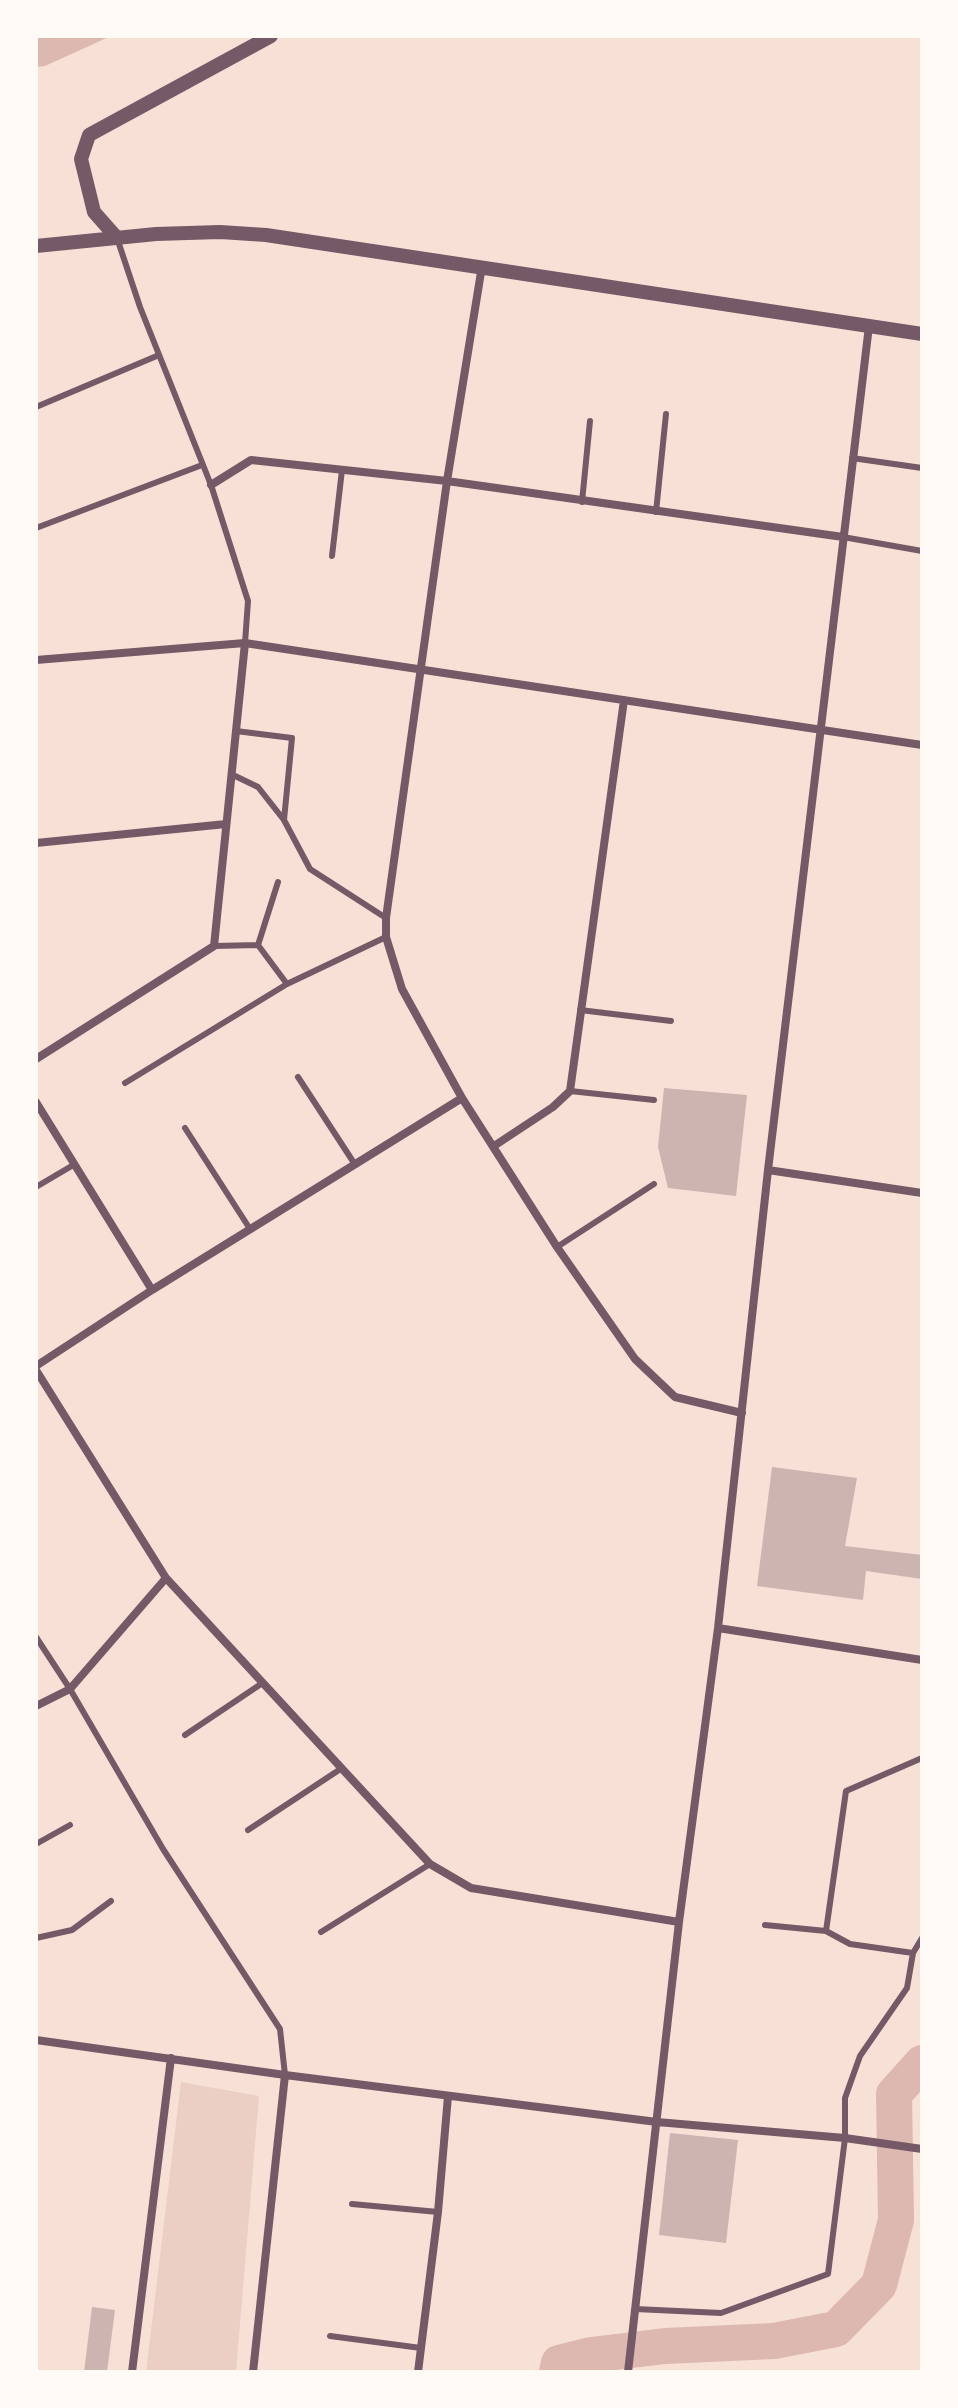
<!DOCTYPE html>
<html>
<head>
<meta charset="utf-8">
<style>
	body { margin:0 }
	#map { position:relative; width:958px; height:2408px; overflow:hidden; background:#f7e1d7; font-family:"Golos Text",sans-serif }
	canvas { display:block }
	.frame { position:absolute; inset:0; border:38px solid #fffaf5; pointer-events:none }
</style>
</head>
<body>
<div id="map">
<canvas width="958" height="2408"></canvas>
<div class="frame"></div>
</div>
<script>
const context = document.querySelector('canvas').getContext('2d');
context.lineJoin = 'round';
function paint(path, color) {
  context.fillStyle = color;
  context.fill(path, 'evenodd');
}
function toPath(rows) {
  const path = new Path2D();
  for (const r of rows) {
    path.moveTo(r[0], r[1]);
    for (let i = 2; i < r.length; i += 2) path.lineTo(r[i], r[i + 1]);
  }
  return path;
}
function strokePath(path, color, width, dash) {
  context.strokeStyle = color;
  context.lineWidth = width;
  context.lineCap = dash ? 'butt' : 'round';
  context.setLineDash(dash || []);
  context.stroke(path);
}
paint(toPath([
	[181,2082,259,2096,236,2372,146,2372]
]), '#ebcfc5');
paint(toPath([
	[36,36,111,36,45,66,36,67]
]), '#dcb8b0');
strokePath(toPath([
	[557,2372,559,2363,591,2355,665,2346,774,2341,836,2329,879,2285,896,2220,894,2094,922,2063]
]), '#dcb8b0', 36);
paint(toPath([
	[664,1088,747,1095,736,1196,668,1188,658,1147],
	[772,1467,857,1478,845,1546,922,1555,922,1579,866,1571,863,1600,757,1586],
	[670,2133,738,2140,726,2243,659,2235],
	[92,2307,115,2310,107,2372,84,2372]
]), '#ccb4b1');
strokePath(toPath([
	[117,238,140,307,211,485,248,601,245,643],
	[36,407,159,355],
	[852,458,922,468],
	[582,502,590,421],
	[656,512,666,414],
	[36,528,202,465],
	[843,537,922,551],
	[332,556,342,470],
	[236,731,292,738,284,820],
	[231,774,258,787,284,820,310,869,386,918],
	[258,945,278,882],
	[214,946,258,945,287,984],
	[580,1010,671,1021],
	[298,1077,354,1163],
	[125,1083,287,984,386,937],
	[570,1091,654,1100],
	[185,1128,250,1229],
	[36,1187,75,1164],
	[557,1247,654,1184],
	[36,1637,70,1689,163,1849,280,2029,285,2075],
	[185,1735,261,1684],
	[248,1830,342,1768],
	[36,1844,70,1825],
	[765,1925,826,1931,850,1944,913,1953],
	[826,1931,846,1791,922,1758],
	[321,1932,430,1864],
	[36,1938,72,1930,111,1901],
	[352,2204,438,2212],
	[635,2309,721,2313,828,2274,845,2138,845,2098,860,2056,907,1988,913,1953,922,1938],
	[330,2336,421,2348]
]), '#755966', 6);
strokePath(toPath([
	[482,266,447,481,386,918,386,937,402,989,462,1098,557,1247,635,1359,675,1397,742,1413],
	[211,485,251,460,447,481,843,537],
	[36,660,245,643,922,745],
	[36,843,226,824],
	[36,1059,214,946,245,643],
	[36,1102,152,1290],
	[494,1146,553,1107,570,1091,624,700],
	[768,1170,922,1193],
	[36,1366,152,1290,462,1098],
	[36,1370,166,1578,430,1864,471,1888,679,1922],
	[718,1628,922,1660],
	[36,1706,70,1689,166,1578],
	[36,2040,285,2075,657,2122,845,2138,922,2149],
	[132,2372,171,2058],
	[253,2372,285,2075],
	[418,2372,438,2212,448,2096],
	[628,2372,679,1922,718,1628,768,1170,869,326]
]), '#755966', 8);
strokePath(toPath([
	[117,238,94,212,81,159,89,135,271,36],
	[36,246,156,234,220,232,266,235,922,334]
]), '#755966', 14);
</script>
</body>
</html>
